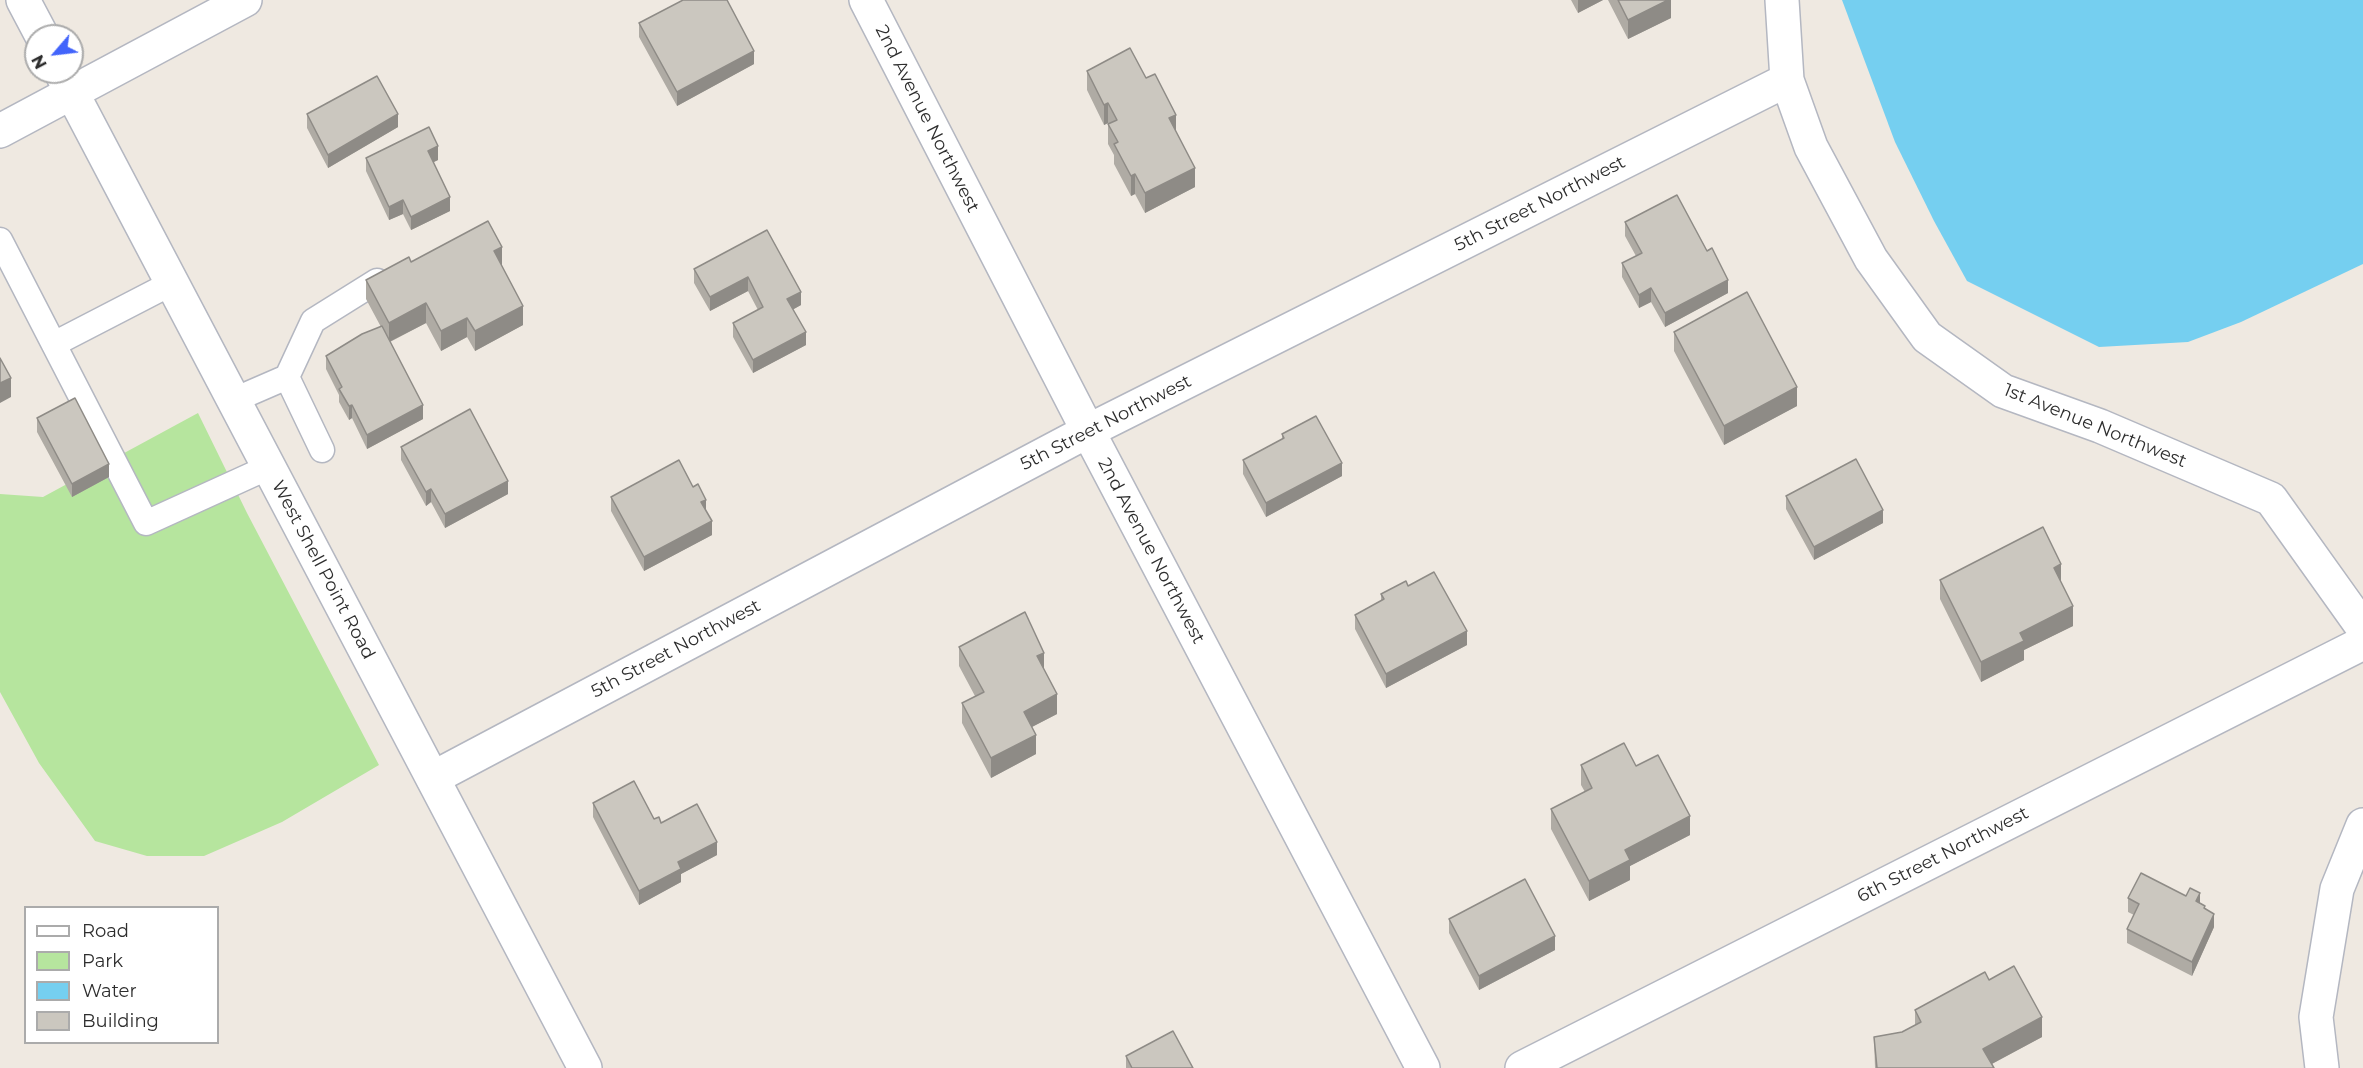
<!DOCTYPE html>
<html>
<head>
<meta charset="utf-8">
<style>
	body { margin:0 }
	#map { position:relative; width:2363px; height:1068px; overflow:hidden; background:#efe9e1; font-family:Montserrat,sans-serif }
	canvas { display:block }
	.legend { position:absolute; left:24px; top:906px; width:195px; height:138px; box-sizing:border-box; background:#fff; border:2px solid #ababab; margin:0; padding:8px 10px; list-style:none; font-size:18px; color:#2e2e2e }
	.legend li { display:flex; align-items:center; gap:12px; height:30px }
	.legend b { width:30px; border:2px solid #ababab }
	.north { position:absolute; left:24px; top:24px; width:60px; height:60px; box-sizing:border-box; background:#fff; border:2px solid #ababab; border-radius:50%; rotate:242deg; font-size:16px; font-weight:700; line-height:24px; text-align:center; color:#2e2e2e }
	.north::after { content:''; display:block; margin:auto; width:21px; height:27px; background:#4264fb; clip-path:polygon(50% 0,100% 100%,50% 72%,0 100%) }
</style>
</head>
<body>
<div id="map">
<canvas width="2363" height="1068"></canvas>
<ul class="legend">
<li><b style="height:8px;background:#fff"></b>Road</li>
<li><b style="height:16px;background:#b6e59e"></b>Park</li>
<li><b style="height:16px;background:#75cff0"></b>Water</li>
<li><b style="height:16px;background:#cbc7bf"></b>Building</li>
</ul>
<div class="north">N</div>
</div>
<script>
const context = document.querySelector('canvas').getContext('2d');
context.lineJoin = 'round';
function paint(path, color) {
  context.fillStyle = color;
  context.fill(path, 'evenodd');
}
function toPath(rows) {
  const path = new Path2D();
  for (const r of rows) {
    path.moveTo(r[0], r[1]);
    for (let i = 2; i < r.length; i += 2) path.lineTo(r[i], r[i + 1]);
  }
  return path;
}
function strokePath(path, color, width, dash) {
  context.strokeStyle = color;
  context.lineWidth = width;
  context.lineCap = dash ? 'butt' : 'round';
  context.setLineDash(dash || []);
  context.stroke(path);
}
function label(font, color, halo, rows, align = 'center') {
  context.font = font + ' Montserrat,sans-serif';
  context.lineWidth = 4.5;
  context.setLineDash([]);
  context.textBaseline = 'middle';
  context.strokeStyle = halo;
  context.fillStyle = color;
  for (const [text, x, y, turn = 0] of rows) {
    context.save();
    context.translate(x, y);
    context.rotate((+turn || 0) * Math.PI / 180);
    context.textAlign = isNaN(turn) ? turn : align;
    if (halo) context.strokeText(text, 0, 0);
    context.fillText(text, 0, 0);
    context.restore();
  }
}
paint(toPath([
	[198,413,247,513,379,765,282,822,204,856,147,856,95,841,39,763,0,692,0,494,43,497]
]), '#b6e59e');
paint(toPath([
	[1842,0,2363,0,2363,264,2241,322,2188,342,2099,347,1967,281,1934,221,1895,142]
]), '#75cff0');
const lane = toPath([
	[0,240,146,523,269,467],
	[54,344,172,283],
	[287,377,313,321,377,281],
	[234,400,287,377,322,450]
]);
const street = toPath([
	[866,0,1088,431,1423,1068],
	[1782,0,1787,80,1811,147,1871,259,1927,337,2003,391,2100,426,2271,499,2363,628],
	[0,131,245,0],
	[433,778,1088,431,1787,80],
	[1522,1068,2363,643],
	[2322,1068,2316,1017,2337,889,2363,825]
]);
const secondary = toPath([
	[23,0,42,36],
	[61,72,585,1068]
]);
strokePath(lane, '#b4b7c1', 27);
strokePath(street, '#b4b7c1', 36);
strokePath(secondary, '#b4b7c1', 36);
strokePath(lane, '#fff', 24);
strokePath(street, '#fff', 33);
strokePath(secondary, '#fff', 33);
paint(toPath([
	[1571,0,1603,0,1578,13],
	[1608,0,1671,0,1671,18,1628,39],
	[639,23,754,64,677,106,639,37],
	[1087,71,1146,78,1176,132,1195,187,1145,213,1135,194,1131,196,1114,164,1114,155,1108,144,1108,123,1104,125,1087,90],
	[307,114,398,127,328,168,307,128],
	[366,158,438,160,433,162,450,211,411,230,403,214,389,220,366,171],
	[1625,222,1728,293,1665,327,1651,302,1639,308,1622,277,1622,263,1636,256,1625,236],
	[767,230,801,305,793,309,806,345,753,373,733,337,733,323,758,310,748,291,710,311,694,283,694,269],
	[411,262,502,266,523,325,475,351,467,337,441,351,426,323,390,342,423,419,367,449,352,418,349,420,339,402,339,395,326,369,326,356,381,327,366,299,366,280],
	[1674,332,1797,406,1724,445,1674,351],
	[37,418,109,477,72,497,37,432],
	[1282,434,1342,476,1266,517,1243,474,1243,460,1282,439],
	[401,447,508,494,445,528,431,502,426,506,401,460],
	[1786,496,1883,523,1814,560,1786,509],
	[611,497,706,512,712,535,644,571,611,511],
	[1940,580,2061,583,2073,626,2024,650,2024,660,1981,682,1940,599],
	[1408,586,1467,645,1386,688,1355,629,1355,615,1381,601,1381,594],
	[959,647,1044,670,1057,714,1032,727,1036,754,991,778,962,723,962,703,975,696,959,666],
	[1581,765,1636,766,1690,835,1630,866,1630,880,1589,901,1551,829,1551,809,1585,792,1581,785],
	[593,803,654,819,717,855,681,874,681,882,639,905,593,817],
	[2128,898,2200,903,2205,908,2214,927,2192,976,2127,943,2127,929,2134,915,2128,912],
	[1449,919,1555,950,1479,990,1449,933],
	[1989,980,2042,1037,1992,1064,1994,1068,1875,1068,1874,1037,1902,1032,1915,1026,1915,1010],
	[1126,1056,1193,1068,1126,1068]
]), '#afaba4');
paint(toPath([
	[1578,0,1603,0,1578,13],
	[1668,0,1671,0,1671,18,1628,39,1628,20],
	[754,51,754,64,677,106,677,92],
	[1108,103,1108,123,1104,125,1104,105],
	[398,114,398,127,328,168,328,155],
	[1176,115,1176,134,1169,118],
	[438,146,438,160,428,165,428,151],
	[1195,168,1195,187,1145,213,1145,193],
	[1135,174,1135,194,1131,196,1131,176],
	[450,197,450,211,411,230,411,217],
	[403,200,403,214,389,220,389,207],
	[502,247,502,267,494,251],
	[748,277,748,291,710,311,710,297],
	[1728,280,1728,293,1665,327,1665,313],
	[1651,288,1651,302,1639,308,1639,295],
	[801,292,801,305,787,313,787,299],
	[426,303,426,323,389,342,389,323],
	[523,306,523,325,475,351,475,331],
	[467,318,467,337,441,351,441,331],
	[806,332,806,345,753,373,753,360],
	[11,378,11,397,0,403,0,383],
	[1797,387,1797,406,1724,445,1724,426],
	[352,405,352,418,349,420,349,406],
	[423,405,423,419,367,449,367,435],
	[1342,463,1342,476,1266,517,1266,503],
	[109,464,109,477,72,497,72,484],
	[508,481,508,494,445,528,445,514],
	[431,489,431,502,426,506,426,492],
	[706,500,706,513,701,502],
	[1883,510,1883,523,1814,560,1814,547],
	[712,521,712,535,644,571,644,557],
	[2061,564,2061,584,2054,568],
	[2073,606,2073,626,2024,650,2024,660,1981,682,1981,662,2020,633],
	[1467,631,1467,645,1386,688,1386,674],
	[1044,653,1044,673,1037,656],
	[1057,694,1057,714,1024,731,1024,712],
	[1036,735,1036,754,991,778,991,758],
	[1690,816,1690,835,1630,866,1630,880,1589,901,1589,881,1625,850],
	[717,842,717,855,681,874,681,882,639,905,639,891,678,862],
	[2200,893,2200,907,2196,901],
	[2214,914,2214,927,2192,976,2192,962],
	[1555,936,1555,950,1479,990,1479,976],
	[2042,1017,2042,1037,1984,1068,1983,1049]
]), '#8e8b86');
const building = toPath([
	[683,0,727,0,754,51,677,92,639,23,683,0],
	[1618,0,1668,0,1628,20,1618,0],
	[1130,48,1146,78,1155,74,1176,115,1169,118,1195,168,1145,193,1135,174,1131,176,1114,144,1118,142,1108,124,1117,120,1108,103,1104,105,1087,71,1130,48],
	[377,76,398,114,328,155,307,114,377,76],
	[429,127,438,146,428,151,450,197,411,217,403,200,389,207,366,158,429,127],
	[1677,195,1707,251,1712,248,1728,280,1665,313,1651,288,1639,295,1622,263,1642,253,1625,222,1677,195],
	[488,221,502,247,494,251,523,306,475,331,467,318,441,331,426,303,389,323,366,280,409,257,411,262,488,221],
	[767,230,801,292,787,299,806,332,753,360,733,323,763,307,748,277,710,297,694,269,767,230],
	[1747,292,1797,387,1724,426,1674,332,1747,292],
	[382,326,423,405,367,435,352,405,349,406,339,389,342,387,326,356,362,334,382,326],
	[0,358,11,378,0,383,0,358],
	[75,398,109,464,72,484,37,418,75,398],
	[470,409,508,481,445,514,431,489,426,492,401,447,470,409],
	[1316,416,1342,463,1266,503,1243,460,1284,438,1282,434,1316,416],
	[1856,459,1883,510,1814,547,1786,496,1856,459],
	[679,460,693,487,698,484,706,500,701,502,712,521,644,557,611,497,679,460],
	[2043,527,2061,564,2054,568,2073,606,2020,633,2024,641,1981,662,1940,580,2043,527],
	[1434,572,1467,631,1386,674,1355,615,1384,599,1381,594,1406,581,1408,586,1434,572],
	[1025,612,1044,653,1037,656,1057,694,1024,712,1036,735,991,758,962,703,984,692,959,647,1025,612],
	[1624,743,1636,766,1658,755,1690,816,1625,850,1630,860,1589,881,1551,809,1592,788,1581,765,1624,743],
	[634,781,654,819,659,817,661,823,697,804,717,842,678,862,681,869,639,891,593,803,634,781],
	[2141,873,2186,896,2190,888,2200,893,2196,901,2205,906,2204,908,2214,914,2192,962,2127,929,2139,904,2128,898,2141,873],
	[1525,879,1555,936,1479,976,1449,919,1525,879],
	[2014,966,2042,1017,1983,1049,1994,1068,1877,1068,1874,1037,1902,1032,1921,1022,1915,1010,1985,972,1989,980,2014,966],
	[1173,1031,1193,1068,1132,1068,1126,1056,1173,1031]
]);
paint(building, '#cbc7bf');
strokePath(building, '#8e8b86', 1.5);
label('18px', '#2e2e2e', '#fff', [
	["2nd Avenue Northwest",927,119,63],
	["5th Street Northwest",1540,204,-27],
	["5th Street Northwest",1106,423,-27],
	["1st Avenue Northwest",2095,426,22],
	["2nd Avenue Northwest",1151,551,62],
	["West Shell Point Road",323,570,62],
	["5th Street Northwest",676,649,-28],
	["6th Street Northwest",1943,855,-27]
]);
</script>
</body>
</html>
